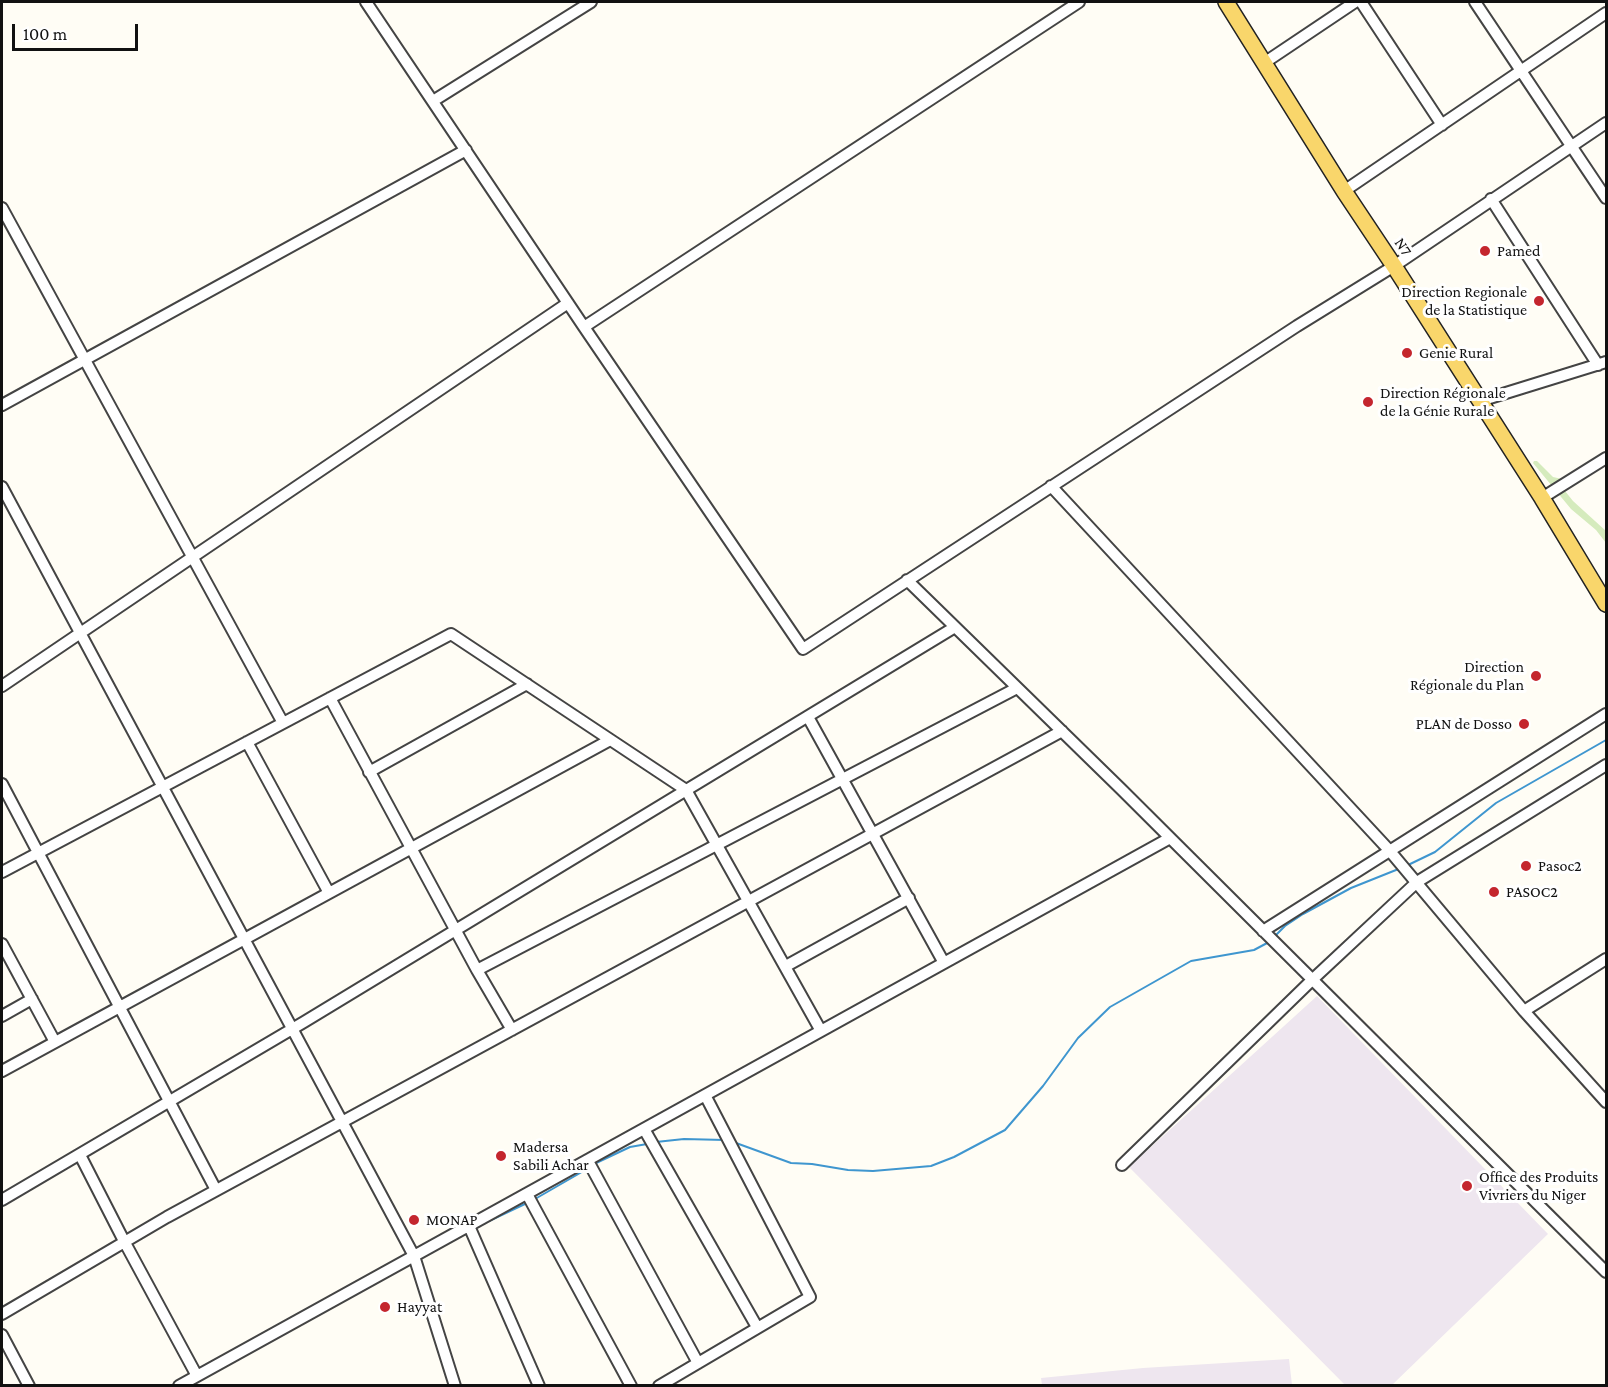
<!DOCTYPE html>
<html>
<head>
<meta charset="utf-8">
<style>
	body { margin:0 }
	#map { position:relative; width:1608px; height:1387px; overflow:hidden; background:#fffdf5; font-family:"Crimson Pro",serif }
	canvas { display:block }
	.frame { position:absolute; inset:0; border:3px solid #111; pointer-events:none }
	.scale { position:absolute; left:12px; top:24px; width:126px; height:27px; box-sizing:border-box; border:3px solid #111; border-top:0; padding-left:8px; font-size:18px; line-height:21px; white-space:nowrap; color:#111; -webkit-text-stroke:4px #fff; paint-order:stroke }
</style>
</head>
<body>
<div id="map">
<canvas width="1608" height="1387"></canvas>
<div class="frame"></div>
<div class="scale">100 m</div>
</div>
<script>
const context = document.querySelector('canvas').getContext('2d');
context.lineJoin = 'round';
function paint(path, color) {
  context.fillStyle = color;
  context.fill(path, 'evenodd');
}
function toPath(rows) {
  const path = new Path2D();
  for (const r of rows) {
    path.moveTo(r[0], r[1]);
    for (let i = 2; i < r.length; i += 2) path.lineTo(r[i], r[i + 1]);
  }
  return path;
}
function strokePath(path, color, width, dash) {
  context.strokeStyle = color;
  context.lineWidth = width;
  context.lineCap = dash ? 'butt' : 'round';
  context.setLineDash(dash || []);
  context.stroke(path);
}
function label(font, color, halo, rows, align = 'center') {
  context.font = font + ' "Crimson Pro",serif';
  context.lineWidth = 6;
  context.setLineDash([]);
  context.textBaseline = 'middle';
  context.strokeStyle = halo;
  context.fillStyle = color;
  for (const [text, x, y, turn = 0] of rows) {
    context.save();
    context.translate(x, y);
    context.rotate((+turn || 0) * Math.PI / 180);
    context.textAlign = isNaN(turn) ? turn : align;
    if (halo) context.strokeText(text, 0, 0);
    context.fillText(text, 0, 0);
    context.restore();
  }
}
paint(toPath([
	[1317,996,1548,1234,1392,1385,1345,1385,1129,1167],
	[1289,1359,1292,1385,1042,1385,1041,1378,1143,1368]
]), '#eee6ef');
paint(toPath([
	[1534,461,1537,461,1553,477,1562,479,1566,486,1565,491,1573,501,1606,531,1606,543,1596,530,1571,509,1533,463]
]), '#d5ebbd');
strokePath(toPath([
	[1406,866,1435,852,1496,803,1606,740],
	[1275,936,1285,926,1303,914,1351,888,1401,868],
	[656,1142,684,1139,725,1140],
	[736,1143,791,1163,812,1164,848,1170,873,1171,931,1166,954,1157,1005,1130,1043,1086,1078,1038,1110,1007,1191,961,1254,950,1269,942],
	[594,1164,630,1147,647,1144],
	[535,1199,587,1169],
	[489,1221,527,1203]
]), '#3f96cf', 2);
const street = toPath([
	[366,2,584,327,803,649,1297,326,1394,266,1606,123],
	[1361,2,1442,125],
	[1475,2,1606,198],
	[1264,63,1355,2],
	[433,101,591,2],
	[1344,191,1606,13],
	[1491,199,1598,365],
	[2,208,283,723],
	[584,327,1079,2],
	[1480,401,1606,362],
	[2,405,466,150],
	[1051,486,1389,850,1524,1011,1606,1102],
	[2,487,414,1256,455,1386],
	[1542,498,1606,458],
	[907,580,1121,789,1606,1272],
	[2,686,568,303],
	[330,698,477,970,512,1030],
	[808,717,944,963],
	[247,742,329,893],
	[369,772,527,684],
	[2,784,216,1190],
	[2,872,451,634,686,790,821,1031],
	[1263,931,1606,714],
	[2,944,55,1042],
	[786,966,909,898],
	[477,970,1017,688],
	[1524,1011,1606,959],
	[2,1016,32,999],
	[2,1071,610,740],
	[644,1129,757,1327],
	[80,1155,124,1241,197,1376],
	[588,1161,698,1363],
	[1122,1165,1312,980,1417,882,1606,765],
	[527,1194,631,1386],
	[2,1200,304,1022,955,627],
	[469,1226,539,1386],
	[2,1314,167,1217,1062,731],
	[2,1335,29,1386],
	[179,1386,1170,838],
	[659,1386,810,1297,705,1095]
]);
const primary = toPath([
	[1226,2,1344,191,1394,266,1542,498,1606,604]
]);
strokePath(street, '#444', 14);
strokePath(primary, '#222', 18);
strokePath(street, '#fff', 10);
strokePath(primary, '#f9d66b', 15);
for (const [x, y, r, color] of [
	[1485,251,6,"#c4262e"],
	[1539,301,6,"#c4262e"],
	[1407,353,6,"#c4262e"],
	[1368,402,6,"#c4262e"],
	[1536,676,6,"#c4262e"],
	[1524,724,6,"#c4262e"],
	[1526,866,6,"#c4262e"],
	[1494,892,6,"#c4262e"],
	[501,1156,6,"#c4262e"],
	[1467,1186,6,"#c4262e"],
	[414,1220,6,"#c4262e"],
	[385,1307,6,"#c4262e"]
]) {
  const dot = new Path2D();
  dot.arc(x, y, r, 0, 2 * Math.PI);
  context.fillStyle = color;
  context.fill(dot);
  strokePath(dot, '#fff', 2);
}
label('16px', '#111', '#fff', [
	["N7",1403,247,56]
]);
label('16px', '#111', '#fff', [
	["Pamed",1497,251],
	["Direction Regionale",1527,292,"right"],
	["de la Statistique",1527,310,"right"],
	["Genie Rural",1419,353],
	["Direction Régionale",1380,393],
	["de la Génie Rurale",1380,411],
	["Direction",1524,667,"right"],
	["Régionale du Plan",1524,685,"right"],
	["PLAN de Dosso",1512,724,"right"],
	["Pasoc2",1538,866],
	["PASOC2",1506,892],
	["Madersa",513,1147],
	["Sabili Achar",513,1165],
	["Office des Produits",1479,1177],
	["Vivriers du Niger",1479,1195],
	["MONAP",426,1220],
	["Hayyat",397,1307]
], 'left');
</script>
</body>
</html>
